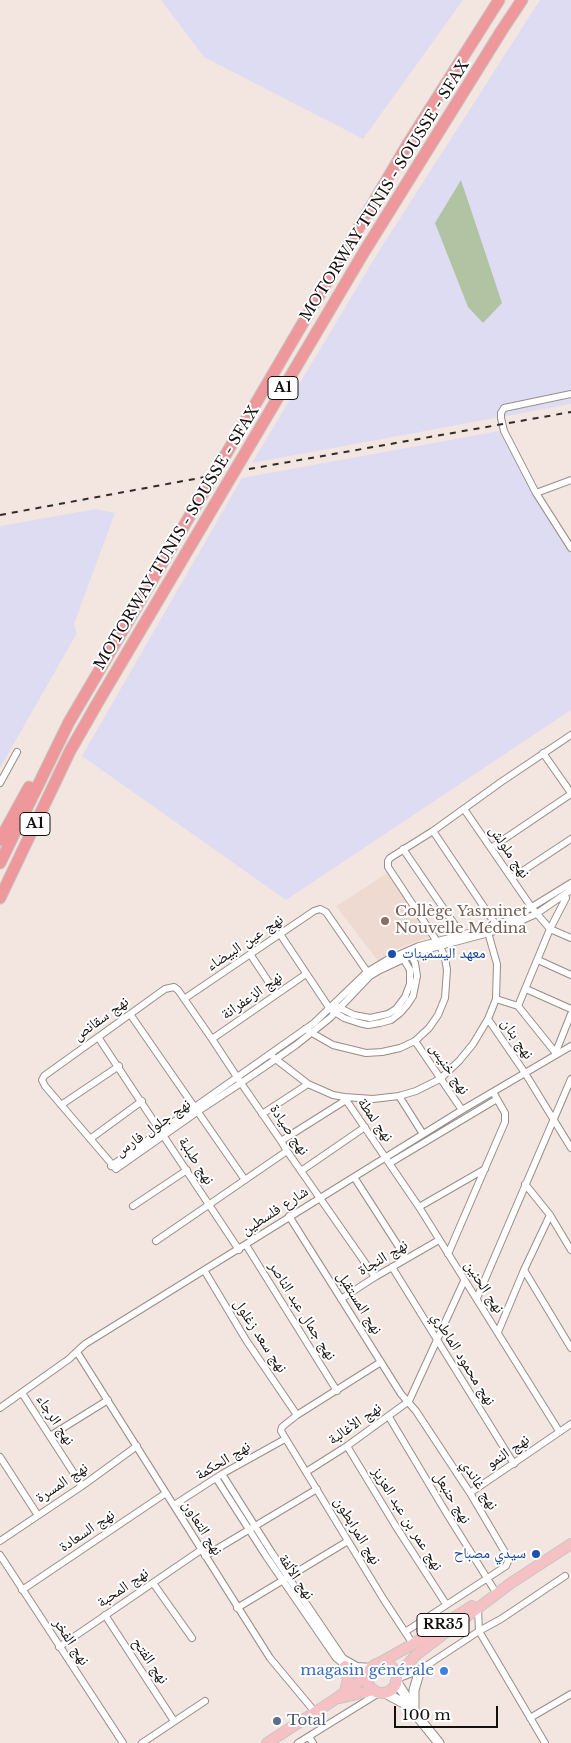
<!DOCTYPE html>
<html>
<head>
<meta charset="utf-8">
<style>
	body { margin:0 }
	#map { position:relative; width:571px; height:1743px; overflow:hidden; background:#f3e6e1; font-family:"Libre Baskerville",serif }
	canvas { display:block }
	.scale { position:absolute; left:394px; top:1706px; width:104px; height:22px; box-sizing:border-box; border:2px solid #14100e; border-top:0; padding-left:6px; font-size:15px; line-height:18px; white-space:nowrap; color:#14100e; -webkit-text-stroke:4px #fff; paint-order:stroke }
</style>
</head>
<body>
<div id="map">
<canvas width="571" height="1743"></canvas>
<div class="scale">100 m</div>
</div>
<script>
const context = document.querySelector('canvas').getContext('2d');
context.lineJoin = 'round';
function paint(path, color) {
  context.fillStyle = color;
  context.fill(path, 'evenodd');
}
function toPath(rows) {
  const path = new Path2D();
  for (const r of rows) {
    if (r.length === 3) {
      path.moveTo(r[0] + r[2], r[1]);
      path.arc(r[0], r[1], r[2], 0, 2 * Math.PI);
      continue;
    }
    path.moveTo(r[0], r[1]);
    for (let i = 2; i < r.length; i += 2) path.lineTo(r[i], r[i + 1]);
  }
  return path;
}
function strokePath(path, color, width, dash) {
  context.strokeStyle = color;
  context.lineWidth = width;
  context.lineCap = dash ? 'butt' : 'round';
  context.setLineDash(dash || []);
  context.stroke(path);
}
function label(font, color, halo, rows, align = 'center') {
  context.font = font + ' "Libre Baskerville","Noto Naskh Arabic",serif';
  context.lineWidth = 4;
  context.setLineDash([]);
  context.textBaseline = 'middle';
  context.strokeStyle = halo;
  context.fillStyle = color;
  for (const [text, x, y, turn = 0] of rows) {
    context.save();
    context.translate(x, y);
    context.rotate((+turn || 0) * Math.PI / 180);
    context.textAlign = isNaN(turn) ? turn : align;
    if (halo) context.strokeText(text, 0, 0);
    context.fillText(text, 0, 0);
    context.restore();
  }
}
paint(toPath([
	[161,0,463,0,363,139,204,57],
	[540,0,571,0,571,404,252,463,377,254],
	[499,431,571,554,571,710,286,900,82,756,242,478],
	[96,509,115,513,74,624,77,633,0,768,0,526]
]), '#dedcf2');
paint(toPath([
	[389,872,434,935,397,949,378,961,336,906]
]), '#eedad1');
paint(toPath([
	[461,180,502,303,483,323,468,307,435,223]
]), '#b2c3a3');
const street = toPath([
	[571,394,504,408,501,413,501,418,504,431,536,493,571,548],
	[536,493,571,480],
	[543,753,571,793],
	[0,783,17,752],
	[464,809,532,908,550,929,571,938],
	[433,831,496,925],
	[491,848,571,794],
	[403,849,461,934],
	[512,878,571,839],
	[280,934,330,1009,344,1018,359,1023,368,1025,380,1023,391,1020,400,1013,407,1005,413,996,417,976,415,963,411,955],
	[250,954,276,993],
	[538,960,571,975],
	[526,989,571,1009],
	[184,999,280,934,314,911,320,909,326,912,368,973],
	[496,999,518,1006,555,1052],
	[336,1006,354,1015,370,1018,388,1014,396,1009,405,997,410,984,410,970,403,958],
	[518,1006,550,929,566,898],
	[130,1014,245,1180],
	[488,1019,525,1073,571,1148],
	[305,1029,333,1045,366,1053,382,1052,400,1048,415,1041,429,1028,438,1015,445,998,447,970,445,958,440,946,388,867,388,861,390,858,433,831,501,782,571,735],
	[98,1037,239,1250],
	[212,1039,306,974],
	[415,1041,462,1110],
	[555,1054,571,1014],
	[273,1057,308,1084,333,1095,344,1097,373,1099,399,1096,416,1091,440,1079,459,1061,473,1044,488,1019,496,999,497,964,487,929],
	[399,1096,423,1134],
	[344,1097,419,1207,559,1431],
	[61,1105,119,1066],
	[262,1114,308,1084],
	[90,1139,142,1101],
	[281,1141,346,1100],
	[390,1163,497,1099],
	[111,1166,314,1023,367,972,387,960,419,946,487,928,514,918,571,883],
	[301,1171,365,1127],
	[354,1177,406,1258],
	[525,1184,550,1215,571,1250],
	[133,1206,187,1170],
	[419,1207,485,1169],
	[289,1216,401,1394,416,1411,470,1493,509,1559,506,1566,405,1632],
	[156,1241,287,1151],
	[246,1245,337,1391],
	[448,1254,505,1122,505,1113,493,1092],
	[392,1267,514,1464],
	[204,1270,246,1340,297,1415],
	[524,1270,571,1348],
	[375,1277,287,1151,281,1141,241,1083,237,1077,212,1039,178,990,174,987,165,989,44,1076,42,1080,45,1086,116,1169,197,1112,241,1083,276,1059,296,1045,330,1018,370,976,380,970,421,951,489,933,516,923,536,914,571,890],
	[477,1298,571,1079],
	[341,1299,375,1277,439,1240],
	[498,1332,524,1270,550,1215],
	[77,1352,270,1658,315,1712],
	[381,1362,297,1415,282,1427,281,1431,384,1600,413,1644],
	[22,1393,82,1486],
	[0,1408,69,1359,85,1344,462,1110,571,1046],
	[389,1417,447,1514,495,1591],
	[50,1436,108,1400],
	[347,1446,395,1525,446,1604],
	[0,1457,37,1514],
	[306,1472,347,1446,409,1401,464,1281],
	[222,1474,272,1553,343,1658,357,1666,372,1667],
	[216,1478,266,1556,336,1658,352,1671,358,1673,368,1674],
	[470,1493,571,1424],
	[174,1505,222,1474,285,1439],
	[0,1541,82,1486,137,1446],
	[0,1555,123,1743],
	[205,1556,317,1489],
	[153,1583,192,1638],
	[22,1590,166,1493],
	[237,1608,348,1541],
	[478,1609,479,1631,545,1743],
	[105,1615,174,1721],
	[59,1647,201,1550],
	[397,1679,420,1670,479,1631,501,1619,565,1576],
	[530,1718,571,1694],
	[309,1737,313,1743],
	[142,1743,205,1701],
	[298,1743,379,1693]
]);
const secondary = toPath([
	[396,1681,405,1695,409,1706,439,1743],
	[385,1693,409,1706],
	[414,1711,414,1690,420,1670]
]);
const primary = toPath([
	[382,1678,15],
	[345,1666,348,1679,345,1692],
	[374,1666,413,1644,472,1606],
	[397,1676,416,1655,511,1583,571,1544],
	[340,1698,374,1690],
	[267,1743,334,1700,368,1675]
]);
const highway = toPath([
	[0,840,29,787],
	[0,863,69,722,406,147,499,0],
	[0,898,70,751,98,702,364,252,502,30,522,0]
]);
strokePath(street, '#998d88', 8);
strokePath(secondary, '#998d88', 11);
strokePath(primary, '#c7c6c5', 12);
strokePath(highway, '#c7c6c5', 13);
strokePath(street, '#fff', 6);
strokePath(secondary, '#fff', 9);
strokePath(primary, '#f5c1c4', 10);
strokePath(highway, '#ef989c', 11);
strokePath(toPath([
	[249,469,571,412],
	[0,515,205,477]
]), '#302b29', 2, [6, 6]);
for (const [x, y, r, color] of [
	[385,921,5,"#8d6e63"],
	[392,954,5,"#1a4fb4"],
	[536,1554,5,"#1a4fb4"],
	[444,1671,5,"#3f7fe0"],
	[277,1721,5,"#5c6f8a"]
]) {
  const dot = new Path2D();
  dot.arc(x, y, r, 0, 2 * Math.PI);
  context.fillStyle = color;
  context.fill(dot);
  strokePath(dot, '#fff', 2);
}
for (const [x, y, w] of [
	[283,388,30],
	[35,824,30],
	[443,1625,52]
]) {
  const box = new Path2D();
  box.roundRect(x - w / 2, y - 11.5, w, 23, 4);
  context.fillStyle = '#fff';
  context.fill(box);
  strokePath(box, '#14100e', 1);
}
label('bold 14px', '#14100e', null, [
	["A1",283,388],
	["A1",35,824],
	["RR35",443,1625]
]);
label('15px', '#14100e', '#fff', [
	["MOTORWAY TUNIS - SOUSSE - SFAX",385,191,-58],
	["MOTORWAY TUNIS - SOUSSE - SFAX",177,538,-59],
	["نهج ملولش",509,852,56],
	["نهج عين البيضاء",245,943,-34],
	["نهج الزعفرانة",252,996,-35],
	["نهج سقانص",101,1019,-36],
	["نهج بنان",517,1039,56],
	["نهج خنيس",449,1069,56],
	["نهج لمطة",375,1120,55],
	["نهج جلول فارس",153,1128,-35],
	["نهج صيادة",289,1130,56],
	["نهج طبلبة",196,1161,58],
	["شارع فلسطين",275,1211,-33],
	["نهج النجاة",383,1258,-31],
	["نهج الحنين",484,1287,57],
	["نهج المستقبل",359,1303,58],
	["نهج جمال عبد الناصر",302,1311,58],
	["نهج سعد زغلول",260,1336,57],
	["نهج محمود الماطري",463,1359,58],
	["نهج الرجاء",55,1420,57],
	["نهج الأغالبة",355,1424,-35],
	["نهج النمو",508,1452,-35],
	["نهج الحكمة",223,1461,-31],
	["نهج المسرة",62,1483,-34],
	["نهج غاندي",479,1485,58],
	["نهج حنبعل",452,1498,59],
	["نهج عمر بن عبد العزيز",407,1519,58],
	["نهج التعاون",202,1528,58],
	["نهج السعادة",87,1531,-34],
	["نهج المرابطون",357,1531,59],
	["نهج الألفة",296,1577,56],
	["نهج المحبة",123,1588,-34],
	["نهج الفخر",71,1642,57],
	["نهج الفتح",150,1661,56]
]);
label('15px', '#785e54', '#fff', [
	["Collège Yasminet",395,912],
	["Nouvelle Médina",395,929]
], 'left');
label('15px', '#164399', '#fff', [
	["معهد اليسمينات",402,954],
	["سيدي مصباح",526,1554,"right"]
], 'left');
label('15px', '#366cbe', '#fff', [
	["magasin générale",434,1671]
], 'right');
label('15px', '#4e5e75', '#fff', [
	["Total",287,1721]
], 'left');
</script>
</body>
</html>
